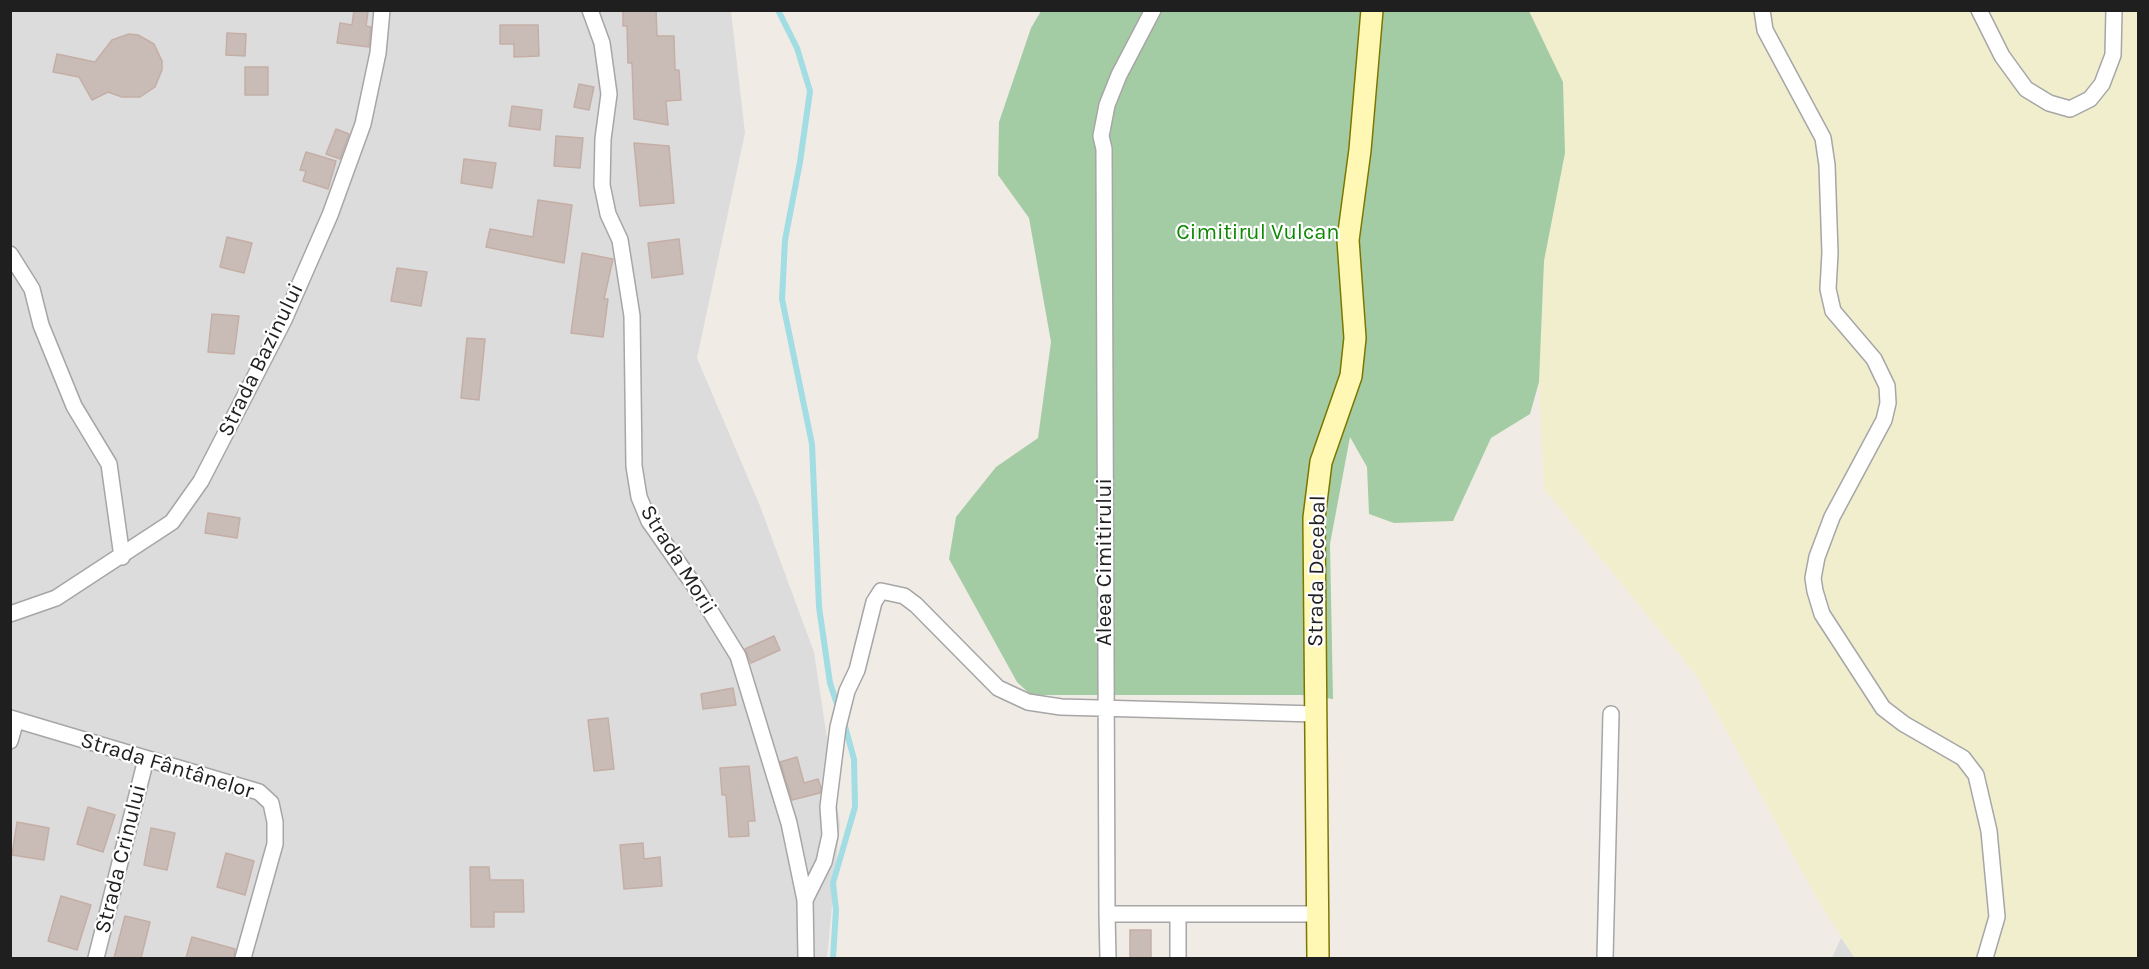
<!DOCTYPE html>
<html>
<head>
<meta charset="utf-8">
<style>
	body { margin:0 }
	#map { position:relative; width:2149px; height:969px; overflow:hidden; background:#f1ebe5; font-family:Karla,sans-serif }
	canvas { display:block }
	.frame { position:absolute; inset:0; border:12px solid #1f1f1f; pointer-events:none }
</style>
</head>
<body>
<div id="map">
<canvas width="2149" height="969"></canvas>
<div class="frame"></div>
</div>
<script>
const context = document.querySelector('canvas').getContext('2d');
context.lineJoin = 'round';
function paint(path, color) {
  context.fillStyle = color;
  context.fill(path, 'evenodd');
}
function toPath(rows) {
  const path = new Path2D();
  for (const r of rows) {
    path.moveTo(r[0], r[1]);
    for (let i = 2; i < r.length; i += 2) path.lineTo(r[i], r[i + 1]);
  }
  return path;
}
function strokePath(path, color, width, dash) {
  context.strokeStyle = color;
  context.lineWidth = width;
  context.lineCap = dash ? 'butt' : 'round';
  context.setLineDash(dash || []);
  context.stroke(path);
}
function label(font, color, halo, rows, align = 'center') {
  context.font = font + ' Karla,sans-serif';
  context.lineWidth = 4.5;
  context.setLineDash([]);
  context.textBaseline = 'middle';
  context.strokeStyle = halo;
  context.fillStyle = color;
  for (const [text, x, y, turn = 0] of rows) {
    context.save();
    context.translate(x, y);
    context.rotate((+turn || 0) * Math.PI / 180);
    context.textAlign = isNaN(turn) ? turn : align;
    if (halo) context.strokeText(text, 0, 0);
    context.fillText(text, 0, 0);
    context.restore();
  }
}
paint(toPath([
	[10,11,731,11,745,133,697,358,760,506,814,652,840,824,827,958,11,958],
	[1841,938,1855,958,1832,958]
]), '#dddcdc');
paint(toPath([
	[1529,11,2138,11,2138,958,1855,958,1816,897,1696,675,1544,489,1539,382,1544,261,1565,153,1563,82]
]), '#f1eece');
paint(toPath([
	[1041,11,1529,11,1563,82,1565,153,1544,261,1539,382,1530,414,1491,438,1453,521,1394,523,1369,514,1367,467,1350,437,1330,544,1333,699,1301,695,1031,695,1017,682,949,559,956,517,996,467,1038,438,1051,342,1029,218,998,175,999,122,1031,28]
]), '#a4cca4');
strokePath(toPath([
	[778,10,797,48,810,91,800,162,785,240,782,299,812,444,819,607,830,683,838,707],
	[833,958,836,910,833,883,855,807,854,759,843,719]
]), '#a1dde2', 6);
const building = toPath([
	[354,10,368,12,366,26,371,27,369,47,337,43,340,23,352,25,354,10],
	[623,10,656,10,657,36,674,36,675,70,679,70,681,100,666,101,668,125,634,119,632,63,628,63,627,26,623,26,623,10],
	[500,25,538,25,539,56,514,57,514,44,500,44,500,25],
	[227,33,246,34,245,56,226,55,227,33],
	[129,34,138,35,154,44,162,61,162,70,155,87,140,97,122,97,108,92,92,100,79,77,53,72,57,54,95,62,112,40,129,34],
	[245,67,268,67,268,95,245,95,245,67],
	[579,84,594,87,589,110,574,107,579,84],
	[512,106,542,110,540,130,509,126,512,106],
	[336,129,349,134,340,159,326,154,336,129],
	[556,136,583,138,580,168,554,166,556,136],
	[634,143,669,146,674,203,640,206,634,143],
	[306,152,336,161,328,189,303,181,306,171,300,170,306,152],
	[464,159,496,163,492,188,461,183,464,159],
	[538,200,572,205,564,263,486,247,490,229,533,237,538,200],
	[227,237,252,243,244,273,220,267,227,237],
	[679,239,683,274,652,278,648,243,679,239],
	[582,253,613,259,604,299,608,299,603,337,571,333,582,253],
	[397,268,427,272,421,306,391,301,397,268],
	[212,314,239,316,234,354,208,352,212,314],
	[467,338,485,339,479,400,461,398,467,338],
	[208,513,240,518,237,538,205,533,208,513],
	[774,636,780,650,751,663,745,649,774,636],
	[733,688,736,705,703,709,701,694,733,688],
	[608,718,614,769,594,771,588,720,608,718],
	[797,757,804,783,818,779,821,788,820,793,792,800,780,762,797,757],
	[749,766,755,821,748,821,749,836,729,837,726,795,722,795,720,768,749,766],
	[88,807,115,815,103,852,77,844,88,807],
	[17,822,49,828,44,860,12,855,17,822],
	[151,828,175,833,167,870,144,865,151,828],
	[643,843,644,859,660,857,662,886,624,889,620,845,643,843],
	[226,853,254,861,245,895,217,887,226,853],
	[470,867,489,867,490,880,523,880,524,912,494,912,494,927,471,927,470,867],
	[61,896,91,905,77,950,48,941,61,896],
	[125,916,150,922,141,958,114,958,125,916],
	[1130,930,1151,930,1151,958,1130,958,1130,930],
	[192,937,235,949,234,958,186,958,192,937]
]);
paint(building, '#c9bcb7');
strokePath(building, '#c4aea5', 1.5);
const street = toPath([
	[590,10,602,43,609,94,603,139,602,185,608,214,620,240,632,316,634,466,639,497,649,521,696,588,738,656,789,823,805,900,806,958],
	[1153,10,1119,75,1107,105,1101,136,1104,149,1107,914,1318,914],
	[1762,10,1765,30,1823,138,1827,165,1830,253,1828,289,1833,311,1874,359,1887,386,1888,403,1884,420,1832,517,1817,557,1813,578,1815,591,1822,614,1883,708,1904,724,1963,758,1976,775,1989,831,1997,917,1985,958],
	[1979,10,2002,56,2026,89,2049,103,2070,109,2090,99,2102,84,2113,55,2114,10],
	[10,254,32,289,41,325,74,406,109,464,122,557],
	[10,614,56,598,172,522,201,481,284,320,330,215,363,124,378,53,382,10],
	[10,718,259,792,271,803,275,822,275,844,243,958],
	[10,741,16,720],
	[805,900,824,862,830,835,828,807,838,727,847,691,857,670,874,602,881,591,904,596,916,605,998,688,1028,702,1061,707,1316,714],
	[1107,914,1108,958],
	[1178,914,1178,958],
	[96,958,146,759],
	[1605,958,1611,714]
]);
const secondary = toPath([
	[1318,958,1314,518,1321,462,1351,376,1355,338,1348,240,1360,150,1372,10]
]);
strokePath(street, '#a6a6a6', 18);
strokePath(secondary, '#7c7600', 24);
strokePath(street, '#fff', 15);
strokePath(secondary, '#fff7b4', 21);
label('22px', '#0c8802', '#fff', [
	["Cimitirul Vulcan",1258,233]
]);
label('22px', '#1f1f1f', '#fff', [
	["Strada Bazinului",261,360,-64],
	["Strada Morii",678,560,58],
	["Aleea Cimitirului",1105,562,-90],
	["Strada Decebal",1317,571,-89],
	["Strada Fântânelor",167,766,17],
	["Strada Crinului",121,859,-76]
]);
</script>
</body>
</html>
